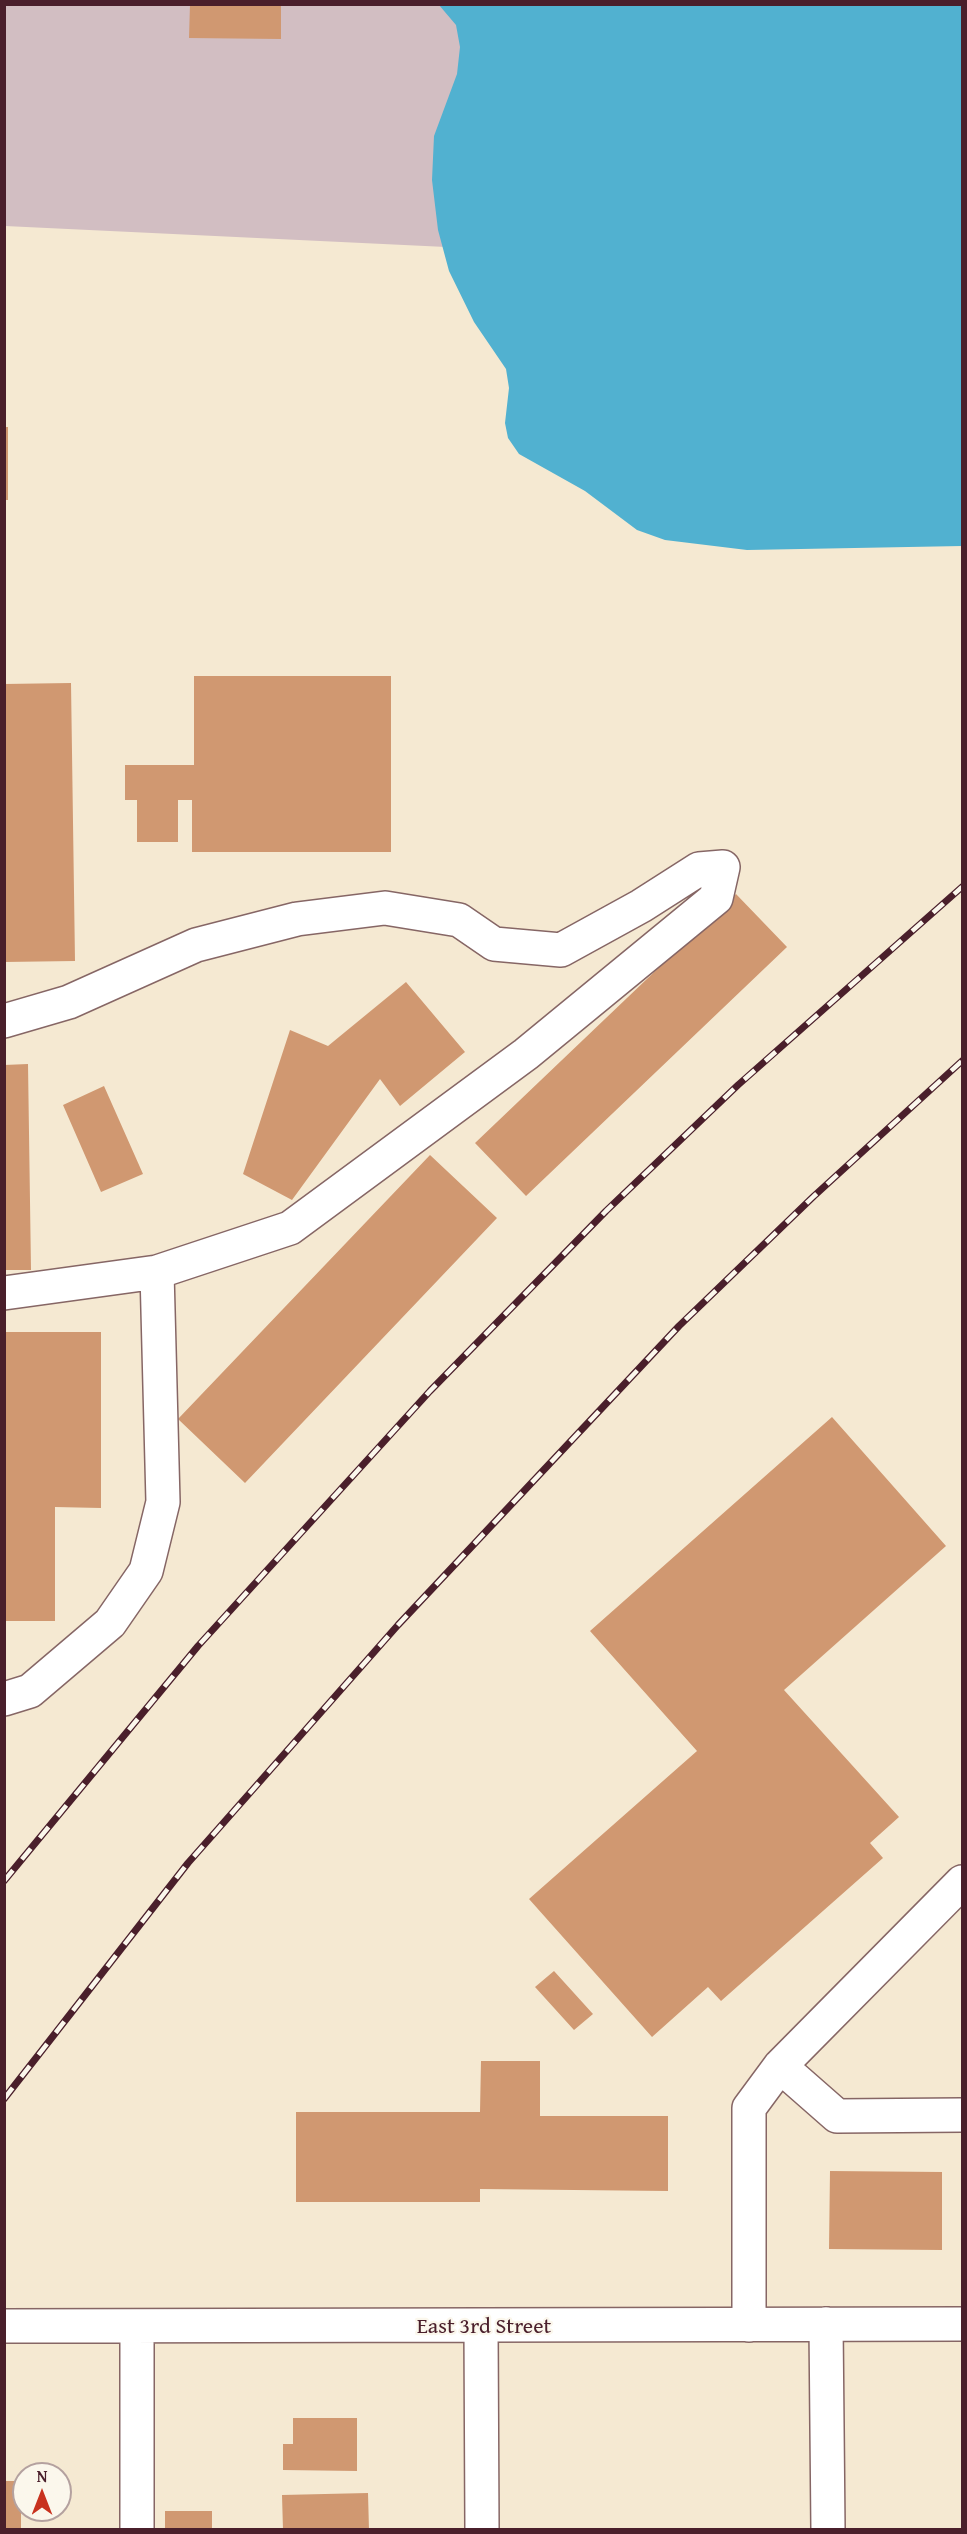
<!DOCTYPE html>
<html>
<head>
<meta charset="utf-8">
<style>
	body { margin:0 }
	#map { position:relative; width:967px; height:2534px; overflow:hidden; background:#f5e9d2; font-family:"Gentium Book Plus",serif }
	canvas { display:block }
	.frame { position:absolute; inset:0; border:6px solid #4a1f2b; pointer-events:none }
	.north { position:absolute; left:12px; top:2462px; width:60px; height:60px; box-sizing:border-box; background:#fbf7ec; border:2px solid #b4a19f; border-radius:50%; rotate:0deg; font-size:16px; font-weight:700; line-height:24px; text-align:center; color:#4a1f2b }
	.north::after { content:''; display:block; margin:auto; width:21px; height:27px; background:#c8321e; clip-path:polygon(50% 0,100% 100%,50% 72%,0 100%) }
</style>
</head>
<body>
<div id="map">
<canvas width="967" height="2534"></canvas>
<div class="frame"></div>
<div class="north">N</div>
</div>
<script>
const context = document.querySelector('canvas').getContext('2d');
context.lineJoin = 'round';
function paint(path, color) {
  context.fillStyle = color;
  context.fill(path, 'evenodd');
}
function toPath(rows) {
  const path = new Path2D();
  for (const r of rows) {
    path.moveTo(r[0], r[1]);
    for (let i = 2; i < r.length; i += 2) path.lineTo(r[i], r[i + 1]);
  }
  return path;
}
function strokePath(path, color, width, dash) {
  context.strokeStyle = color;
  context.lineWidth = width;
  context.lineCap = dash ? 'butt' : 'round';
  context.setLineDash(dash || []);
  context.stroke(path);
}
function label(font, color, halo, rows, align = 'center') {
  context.font = font + ' "Gentium Book Plus",serif';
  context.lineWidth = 4.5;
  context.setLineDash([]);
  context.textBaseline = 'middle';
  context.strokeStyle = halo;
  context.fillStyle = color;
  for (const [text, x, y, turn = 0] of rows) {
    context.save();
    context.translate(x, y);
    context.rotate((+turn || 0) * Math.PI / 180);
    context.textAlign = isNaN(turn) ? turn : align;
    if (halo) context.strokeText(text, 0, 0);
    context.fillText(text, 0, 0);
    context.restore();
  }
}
paint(toPath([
	[5,5,781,5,782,263,5,226]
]), '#d2bec2');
paint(toPath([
	[439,5,962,5,962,546,747,550,665,540,637,530,585,491,519,454,508,438,505,423,509,388,506,369,474,322,449,271,438,230,432,180,434,136,457,74,460,47,456,25]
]), '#51b1d0');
paint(toPath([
	[190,4,281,4,281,39,189,38],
	[4,427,8,427,8,500,4,500],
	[194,676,391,676,391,852,192,852,192,800,178,800,178,842,137,842,137,800,125,800,125,765,194,765],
	[71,683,75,961,4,962,4,684],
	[736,894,787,947,526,1196,475,1143],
	[406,982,465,1052,400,1106,380,1079,292,1200,243,1174,290,1030,328,1046],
	[28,1064,31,1270,4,1270,4,1065],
	[104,1086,143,1174,101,1192,63,1105],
	[430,1155,497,1218,245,1483,178,1419],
	[4,1332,101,1332,101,1508,55,1507,55,1621,4,1621],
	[832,1417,946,1546,784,1690,899,1817,870,1843,883,1858,721,2001,708,1987,652,2037,529,1899,697,1751,590,1631],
	[554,1971,593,2014,574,2030,535,1987],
	[481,2061,540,2061,540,2116,668,2116,668,2191,480,2189,480,2202,296,2202,296,2112,480,2112],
	[830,2171,942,2172,942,2250,829,2249],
	[293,2418,357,2418,357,2471,283,2470,283,2444,293,2444],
	[4,2481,21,2481,21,2530,4,2530],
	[368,2493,369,2530,283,2530,282,2495],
	[165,2511,212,2511,212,2530,165,2530]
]), '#d09871');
const minor = toPath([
	[4,1021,69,1002,196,945,297,919,385,908,459,920,494,944,561,950,641,906,699,869,723,867,716,898,526,1054,290,1228,157,1272,4,1293],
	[4,1699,30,1691,110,1623,146,1571,163,1502,157,1272],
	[780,2066,837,2116,962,2115],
	[826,2324,828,2530],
	[749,2325,749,2108,780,2066,962,1882],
	[4,2326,962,2324],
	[137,2326,137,2530],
	[481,2327,482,2530]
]);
strokePath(minor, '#866665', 36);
strokePath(minor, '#fff', 33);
const rail = toPath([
	[4,1881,198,1646,430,1391,606,1211,738,1085,962,887],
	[4,2099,188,1863,398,1625,679,1326,814,1196,962,1061]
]);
strokePath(rail, '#4a1f2b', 7);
strokePath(rail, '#fbf7ec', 4.5, [14]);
label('22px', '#4a1f2b', '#fbf7ec', [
	["East 3rd Street",484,2327]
]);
</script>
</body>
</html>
